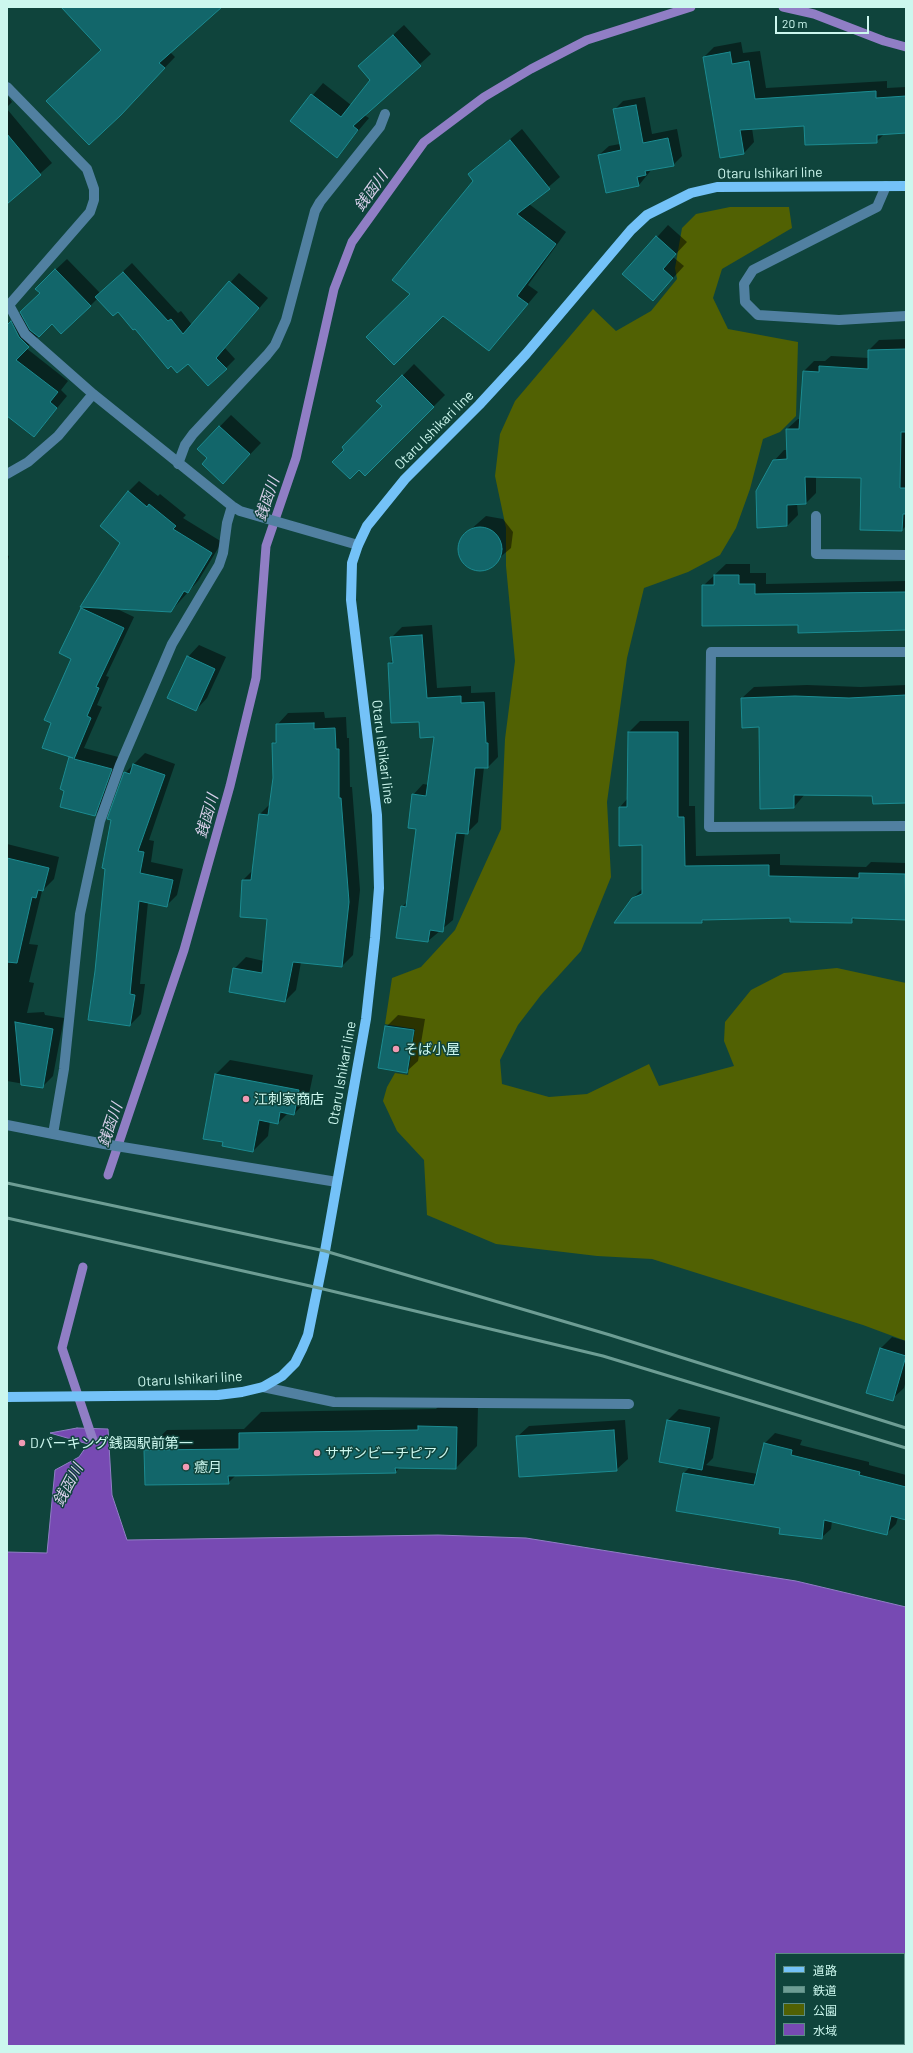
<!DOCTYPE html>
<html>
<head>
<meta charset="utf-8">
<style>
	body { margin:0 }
	#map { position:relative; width:913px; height:2053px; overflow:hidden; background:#0f443c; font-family:Barlow,"Noto Sans JP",sans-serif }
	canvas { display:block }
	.frame { position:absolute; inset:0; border:8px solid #ccf7ee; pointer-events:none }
	.legend { position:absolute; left:775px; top:1953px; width:130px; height:92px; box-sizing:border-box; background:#0f443c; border:1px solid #5b8c83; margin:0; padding:5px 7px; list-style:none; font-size:12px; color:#ccf7ee }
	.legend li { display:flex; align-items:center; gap:8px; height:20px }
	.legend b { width:20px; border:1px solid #5b8c83 }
	.scale { position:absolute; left:775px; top:16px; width:94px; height:18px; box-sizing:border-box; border:2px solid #ccf7ee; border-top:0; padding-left:5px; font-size:12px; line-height:14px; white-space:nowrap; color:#ccf7ee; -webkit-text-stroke:3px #0f443c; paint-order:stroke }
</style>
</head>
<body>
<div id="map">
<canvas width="913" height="2053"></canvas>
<div class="frame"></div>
<ul class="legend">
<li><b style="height:5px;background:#74c2f8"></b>道路</li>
<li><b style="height:5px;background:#6d9d94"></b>鉄道</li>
<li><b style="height:11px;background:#516103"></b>公園</li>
<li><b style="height:11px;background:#774ab3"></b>水域</li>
</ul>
<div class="scale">20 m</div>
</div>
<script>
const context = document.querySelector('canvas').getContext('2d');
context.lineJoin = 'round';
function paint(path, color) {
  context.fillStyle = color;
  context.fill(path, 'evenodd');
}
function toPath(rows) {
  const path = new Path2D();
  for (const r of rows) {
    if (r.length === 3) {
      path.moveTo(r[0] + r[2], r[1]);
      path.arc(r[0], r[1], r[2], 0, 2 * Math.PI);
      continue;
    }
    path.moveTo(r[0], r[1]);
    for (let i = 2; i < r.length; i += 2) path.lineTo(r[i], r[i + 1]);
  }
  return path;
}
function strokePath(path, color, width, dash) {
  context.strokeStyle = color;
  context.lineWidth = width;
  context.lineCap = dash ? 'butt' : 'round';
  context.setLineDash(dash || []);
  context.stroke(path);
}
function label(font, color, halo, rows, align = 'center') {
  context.font = font + ' Barlow,"Noto Sans JP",sans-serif';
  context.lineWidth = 3;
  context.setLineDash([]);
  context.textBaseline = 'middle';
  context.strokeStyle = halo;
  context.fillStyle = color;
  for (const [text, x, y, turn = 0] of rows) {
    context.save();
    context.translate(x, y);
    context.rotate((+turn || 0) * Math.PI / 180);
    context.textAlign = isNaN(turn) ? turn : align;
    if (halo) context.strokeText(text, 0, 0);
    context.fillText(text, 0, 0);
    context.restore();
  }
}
paint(toPath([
	[730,207,789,207,792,228,722,269,713,298,728,329,798,342,796,416,780,432,763,439,750,489,736,528,720,555,688,572,644,588,627,658,607,802,611,877,581,951,541,995,518,1025,500,1060,502,1084,549,1097,587,1094,649,1064,659,1086,734,1066,724,1041,725,1022,751,990,784,973,837,968,906,983,906,1341,863,1325,652,1259,597,1256,496,1244,427,1215,424,1160,397,1131,383,1101,387,1087,395,1073,408,1075,415,1029,385,1024,392,978,421,967,455,930,501,829,505,739,515,661,506,566,506,528,495,476,500,434,515,401,593,309,616,331,651,311,677,279,675,268,682,228,696,214]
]), '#516103');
const water = toPath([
	[77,1428,108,1429,112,1495,127,1540,438,1535,526,1538,796,1581,906,1607,906,2046,7,2046,7,1552,47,1553,55,1470,79,1457,88,1444,50,1433,77,1428],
	[776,1954,904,1954,904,2044,776,2044,776,1954]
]);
paint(water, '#774ab3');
strokePath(water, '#907ec5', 1);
paint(toPath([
	[68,7,219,7,170,52,175,57,132,102,102,50],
	[404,25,431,54,364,115,369,118,337,156,291,121,323,83,351,105,371,80,359,66],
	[741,42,743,53,760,51,766,88,887,81,887,88,906,87,906,132,885,133,876,142,805,125,752,128,754,142,744,153,704,57,714,47],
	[7,95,12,102,7,107],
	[645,97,652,134,677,129,682,156,673,165,652,169,639,185,607,192,599,155,609,146,620,144,614,110,623,101],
	[7,109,52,163,15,196,7,190],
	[522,129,560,177,529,204,566,232,528,285,538,292,489,350,412,294,474,181,469,174],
	[668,225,687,242,673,257,684,266,653,300,624,274],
	[67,259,100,293,132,263,178,313,181,311,192,325,239,273,268,298,225,348,235,359,226,368,188,362,135,327,118,310,98,298,90,306,52,323,26,348,68,381,61,390,67,396,34,436,7,415,7,326,41,293,48,277],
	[906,339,906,526,902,530,862,477,816,476,816,493,805,504,797,504,798,515,787,526,774,461,784,450,788,450,787,429,798,419,801,419,804,371,814,361,825,361,831,356,869,358,869,350,879,340],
	[414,364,445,395,365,475,383,406,378,401],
	[231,415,261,443,234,471,209,458,198,449],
	[139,481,158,496,160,494,186,515,183,518,222,542,198,581,171,611,115,608,134,617,106,676,109,677,97,705,102,707,84,748,122,758,106,804,95,815,66,790,71,757,72,659,81,609,122,543,128,492],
	[486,516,503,519,513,532,511,548,485,570,469,568,459,554,461,538],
	[7,555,9,556,7,565],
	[726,564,750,564,750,573,766,573,766,584,906,581,906,629,703,586],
	[432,625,437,688,471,686,471,693,495,692,498,757,488,767,484,767,478,822,467,833,465,833,453,920,428,941,398,937,402,907,408,901,417,828,413,795,423,784,429,785,435,736,420,721,389,664,393,660,391,638,402,627],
	[199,645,226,657,207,698,196,710,188,657],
	[807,685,861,687,906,685,906,802,873,795,805,794,794,807,761,808,760,726,742,698,754,687],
	[324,712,325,718,346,717,347,738,349,738,350,787,352,787,360,890,353,955,342,966,301,962,296,990,285,1001,234,969,246,957,264,961,268,918,243,880,253,870,260,814,271,803,274,778,273,744,277,739,277,725,288,713],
	[640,721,689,721,689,806,695,806,696,856,780,854,780,865,866,867,871,862,906,863,906,919,856,917,851,922,791,917,706,919,702,922,632,899,643,888,643,844,620,807,628,798,629,732],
	[145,753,175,764,149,840,154,841,151,862,183,869,177,895,166,906,148,902,140,984,145,984,141,1014,130,1025,125,773],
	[7,844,59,857,54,879,42,891,29,944,38,945,29,982,34,983,27,1013,44,1012,45,1015,64,1018,53,1076,42,1087,7,1081],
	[398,1015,425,1019,418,1061,406,1072,386,1027],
	[230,1060,313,1075,308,1099,294,1114,288,1113,278,1123,270,1121,268,1136,253,1151,224,1141,216,1074],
	[892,1337,906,1341,906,1380,904,1388,892,1399,881,1348],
	[440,1405,478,1406,477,1446,456,1468,400,1467,395,1472,236,1475,228,1483,145,1451,167,1430,244,1429,261,1412,436,1409],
	[679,1409,720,1417,713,1458,706,1465,758,1474,765,1443,775,1433,802,1440,800,1445,869,1462,869,1465,906,1475,906,1519,898,1517,896,1524,886,1534,832,1521,831,1529,821,1538,781,1528,684,1473,690,1467,668,1420],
	[625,1420,628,1459,616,1470,517,1437,529,1426]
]), '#0007');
strokePath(toPath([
	[783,7,814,14,884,41,906,47],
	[108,1175,184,950,230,786,256,678,266,546,296,458,334,289,352,242,424,142,484,97,531,69,587,40,691,7],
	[83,1267,62,1348,93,1440]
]), '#907ec5', 9);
const building = toPath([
	[61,7,222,7,159,63,165,68,121,115,89,145,46,101,101,50,61,7],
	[393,35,421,66,353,126,358,130,337,158,290,121,311,94,341,117,370,80,358,66,393,35],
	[730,52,732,64,749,61,755,99,876,91,876,98,906,96,906,133,877,135,877,143,805,145,804,126,740,130,744,154,720,158,703,57,730,52],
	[636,105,643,143,668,138,674,166,645,171,646,175,637,177,639,186,606,193,598,155,621,150,613,109,636,105],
	[7,134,41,175,7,204,7,134],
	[510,140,550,189,517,214,556,244,517,296,528,304,489,351,443,316,394,365,366,337,410,294,392,280,473,181,468,174,510,140],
	[656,236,676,254,663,269,673,278,653,301,622,274,656,236],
	[55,269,91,306,61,334,52,324,39,337,30,330,20,312,40,293,35,289,55,269],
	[123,272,168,321,171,319,183,334,229,281,259,308,216,358,227,369,208,386,188,364,177,373,171,366,168,369,135,329,133,330,118,312,113,316,95,297,123,272],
	[11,321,19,337,29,347,16,360,58,392,50,402,57,408,34,437,7,416,7,325,11,321],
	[906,349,906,432,901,432,900,488,906,488,906,514,903,514,902,531,860,530,861,478,805,477,806,504,787,505,787,526,757,528,756,491,773,460,787,459,786,429,799,429,803,371,819,372,819,366,868,369,868,350,906,349],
	[402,375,434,407,365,476,359,470,350,479,332,462,344,450,342,447,382,406,376,401,402,375],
	[219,426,250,454,223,484,202,464,207,458,197,449,219,426],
	[128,491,147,507,149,504,176,526,173,529,212,553,188,593,184,591,171,612,80,607,120,543,100,526,128,491],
	[480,549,22],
	[714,575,739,575,739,584,755,584,755,594,906,592,906,630,798,633,798,625,702,626,702,585,714,585,714,575],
	[81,608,124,628,96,687,99,688,87,716,91,718,74,759,112,769,95,816,60,807,64,791,60,789,69,757,73,758,42,748,51,723,44,720,71,659,59,653,81,608],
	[422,635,427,698,461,696,461,703,484,702,486,743,488,743,488,768,475,768,468,834,456,833,443,932,430,930,428,942,396,938,401,906,406,907,416,829,408,828,412,794,426,796,434,737,420,738,419,722,391,723,388,663,393,663,390,637,422,635],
	[187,656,215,669,196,711,167,698,187,656],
	[906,695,906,803,873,804,872,796,794,795,794,808,760,809,759,727,742,728,741,698,795,696,849,698,906,695],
	[314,723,314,729,335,728,336,749,339,749,339,798,341,798,349,902,342,967,293,962,285,1002,229,992,233,968,262,973,267,919,240,917,242,880,251,880,259,814,268,815,273,778,272,743,276,743,276,724,314,723],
	[628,732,678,732,678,817,684,817,685,866,769,865,769,876,859,878,859,873,905,874,906,920,852,918,852,923,790,922,790,918,702,920,702,923,614,923,632,898,642,894,642,845,619,846,619,807,627,807,628,732],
	[133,764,165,775,138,851,144,852,140,873,173,880,167,907,139,901,130,994,135,995,130,1026,88,1020,95,971,105,869,102,868,111,820,107,819,124,772,130,774,133,764],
	[7,858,49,868,43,891,38,890,36,898,32,897,17,963,7,962,7,858],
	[15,1022,53,1029,43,1088,21,1085,15,1022],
	[385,1026,414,1030,407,1073,378,1068,385,1026],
	[215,1074,299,1090,294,1115,280,1112,278,1124,259,1120,253,1152,222,1146,223,1142,203,1139,215,1074],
	[880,1348,906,1356,893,1401,866,1393,880,1348],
	[667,1420,710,1428,702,1470,659,1462,667,1420],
	[418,1426,457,1427,456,1469,395,1468,396,1473,228,1476,229,1484,145,1485,144,1450,239,1449,239,1433,418,1430,418,1426],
	[614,1430,617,1471,519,1477,516,1436,614,1430],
	[764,1443,792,1450,791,1455,860,1472,859,1475,906,1487,906,1520,891,1516,887,1535,824,1520,822,1539,779,1534,780,1528,676,1511,683,1473,754,1485,764,1443]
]);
paint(building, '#12666a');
strokePath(building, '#1c8b91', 1);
strokePath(toPath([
	[7,87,87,169,94,189,94,200,90,212,9,305,25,334,93,394,232,506,240,511,358,545],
	[886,186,877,207,753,270,744,284,745,302,758,315,839,320,906,316],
	[178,464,185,445,193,434,267,355,275,345,286,320,315,211,320,202,380,127,385,114],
	[7,474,28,462,58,436,93,394],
	[816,516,816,554,906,555],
	[906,652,711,652,709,827,906,826],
	[7,1125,104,1144,337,1182],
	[53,1134,64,1069,80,914,100,821,120,765,172,644,219,565,223,553,227,523,232,506],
	[263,1387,334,1402,629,1404]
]), '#5180a1', 10);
strokePath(toPath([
	[7,1397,218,1395,242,1392,263,1387,282,1376,295,1363,302,1349,308,1335,325,1251,366,1019,375,938,379,888,377,815,351,600,352,563,358,545,367,526,405,479,479,405,526,354,631,230,647,215,691,193,717,187,906,186]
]), '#74c2f8', 10);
strokePath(toPath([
	[7,1183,325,1251,610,1335,906,1428],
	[7,1218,319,1288,603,1356,906,1448]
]), '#6d9d94', 3);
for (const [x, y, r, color] of [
	[396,1049,4,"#f19ab4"],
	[246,1099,4,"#f19ab4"],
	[22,1443,4,"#f19ab4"],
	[317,1453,4,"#f19ab4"],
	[186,1467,4,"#f19ab4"]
]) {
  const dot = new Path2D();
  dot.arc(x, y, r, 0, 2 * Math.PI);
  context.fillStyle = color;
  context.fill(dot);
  strokePath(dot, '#0f443c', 1.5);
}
label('14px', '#ccf7ee', '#0f443c', [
	["Otaru Ishikari line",770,173,-1],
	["Otaru Ishikari line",434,430,-45],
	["Otaru Ishikari line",383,752,83],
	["Otaru Ishikari line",342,1073,-80],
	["Otaru Ishikari line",190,1379,-3]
]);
label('14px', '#ccf7ee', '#0f443c', [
	["そば小屋",404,1049],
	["江刺家商店",254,1099],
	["Dパーキング銭函駅前第一",30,1443],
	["サザンビーチピアノ",325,1453],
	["癒月",194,1467]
], 'left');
label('italic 15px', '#d9d0eb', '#0f443c', [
	["銭函川",371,191,-54],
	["銭函川",267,499,-71],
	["銭函川",207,816,-74],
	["銭函川",110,1125,-71],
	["銭函川",68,1485,-62]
]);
</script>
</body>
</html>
